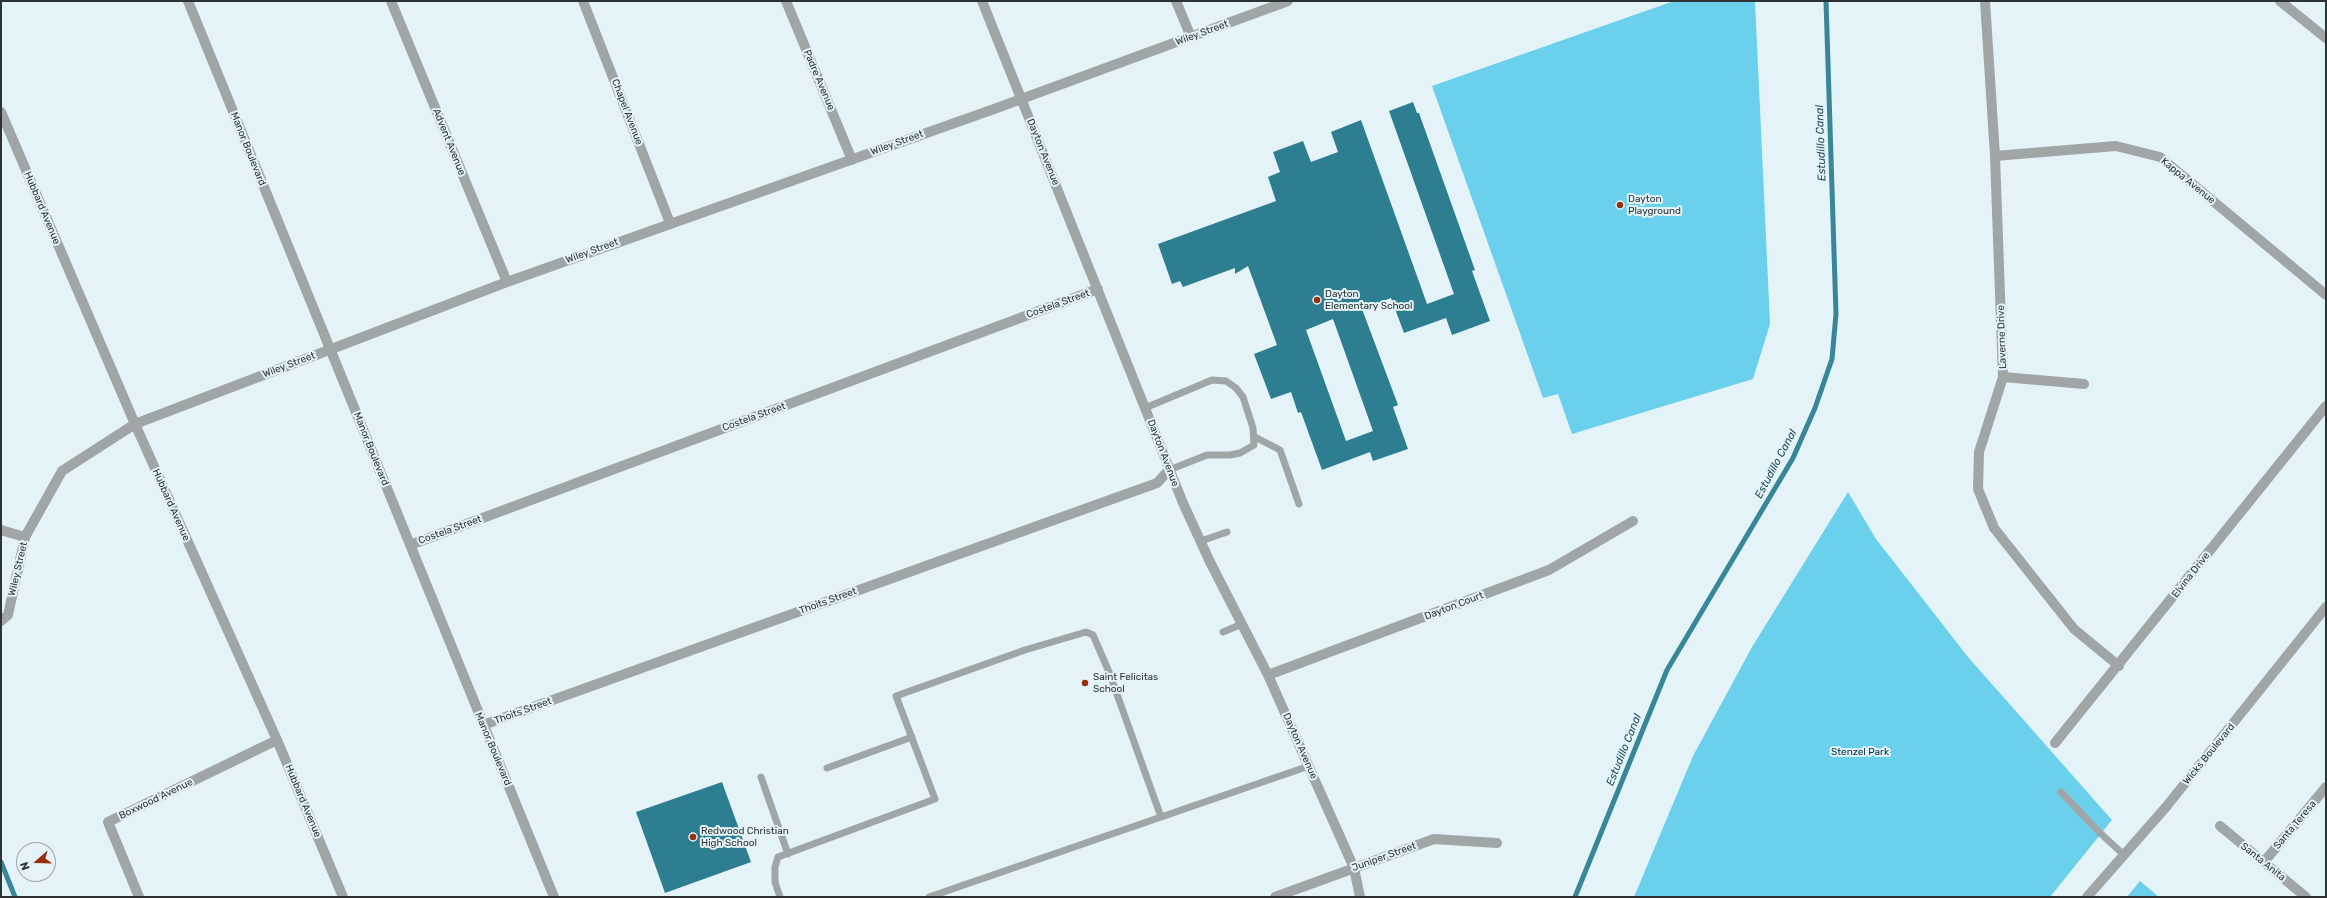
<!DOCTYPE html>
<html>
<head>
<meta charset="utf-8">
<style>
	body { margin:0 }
	#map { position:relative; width:2327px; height:898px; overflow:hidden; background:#e4f3f8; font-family:Rubik,sans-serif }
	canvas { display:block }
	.frame { position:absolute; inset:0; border:2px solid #2d3335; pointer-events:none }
	.north { position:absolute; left:16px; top:842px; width:40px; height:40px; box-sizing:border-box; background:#e4f3f8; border:1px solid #9ba6aa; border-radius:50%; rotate:250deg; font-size:11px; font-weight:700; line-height:16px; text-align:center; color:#2d3335 }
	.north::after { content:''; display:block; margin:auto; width:14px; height:18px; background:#97300e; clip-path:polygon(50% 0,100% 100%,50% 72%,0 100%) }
</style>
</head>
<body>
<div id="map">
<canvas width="2327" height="898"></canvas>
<div class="frame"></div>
<div class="north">N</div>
</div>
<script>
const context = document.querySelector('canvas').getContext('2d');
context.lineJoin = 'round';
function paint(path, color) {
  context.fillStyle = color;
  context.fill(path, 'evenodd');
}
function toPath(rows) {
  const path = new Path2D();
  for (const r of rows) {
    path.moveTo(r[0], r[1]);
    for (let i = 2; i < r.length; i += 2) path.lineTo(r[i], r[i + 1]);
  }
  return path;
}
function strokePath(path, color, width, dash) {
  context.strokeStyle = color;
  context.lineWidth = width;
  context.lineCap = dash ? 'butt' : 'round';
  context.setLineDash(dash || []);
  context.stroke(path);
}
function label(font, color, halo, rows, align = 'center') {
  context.font = font + ' Rubik,sans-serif';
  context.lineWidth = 4;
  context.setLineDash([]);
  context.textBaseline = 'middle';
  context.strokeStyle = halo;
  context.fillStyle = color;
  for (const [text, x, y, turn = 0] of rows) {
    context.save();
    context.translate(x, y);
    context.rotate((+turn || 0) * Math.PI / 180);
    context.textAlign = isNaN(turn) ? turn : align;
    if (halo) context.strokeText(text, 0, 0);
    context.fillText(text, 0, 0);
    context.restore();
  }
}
paint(toPath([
	[1674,1,1755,1,1770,324,1753,379,1572,434,1558,394,1543,398,1432,86],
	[1848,492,1876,539,1968,657,2112,820,2050,897,1634,897,1693,756,1752,647],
	[2140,881,2159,897,2127,897]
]), '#6bd0eb');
strokePath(toPath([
	[1,862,15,897],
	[1575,897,1667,670,1793,458,1815,408,1832,359,1836,314,1826,1]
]), '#388698', 5);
paint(toPath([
	[1413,102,1417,113,1419,113,1475,270,1472,271,1490,321,1452,335,1446,318,1404,333,1391,298,1362,309,1398,405,1393,407,1408,449,1373,461,1370,452,1322,470,1301,412,1298,413,1291,392,1271,399,1254,354,1277,345,1248,266,1235,274,1235,268,1183,287,1180,281,1172,284,1158,244,1276,201,1268,177,1280,172,1273,152,1303,141,1311,162,1338,152,1331,132,1361,120,1427,304,1454,294,1389,111],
	[1333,319,1373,431,1346,441,1306,330],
	[722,782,751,862,665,893,636,812]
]), '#2d7e91');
strokePath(toPath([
	[1145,408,1212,380,1226,381,1236,388,1243,397,1253,428,1254,445,1240,453,1230,455,1207,455,1169,470],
	[1255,437,1280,450,1299,504],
	[1201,541,1227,532],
	[1223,632,1242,624],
	[827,768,912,737],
	[761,777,788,854],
	[2061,792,2098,831,2123,854],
	[780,897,775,882,775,867,778,857,935,799,896,696,1025,650,1086,632,1093,635,1109,672,1161,817],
	[929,897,1309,766]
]), '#a0a6a8', 7);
strokePath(toPath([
	[391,1,507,282],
	[583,1,670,223],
	[786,1,852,160],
	[982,1,1183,503,1210,562,1268,675,1354,868,1360,897],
	[1176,1,1191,37],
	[1985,1,1995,156,2003,377,1979,452,1978,489,1994,528,2074,629,2119,666],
	[2280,1,2326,38],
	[1,112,135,424,277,740,343,897],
	[1995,156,2116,146,2160,157,2326,295],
	[2003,377,2084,384],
	[1,530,25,537],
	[410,545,1098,289],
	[1,621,8,615,25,537,62,471,135,424,507,282,994,109,1288,1],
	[1268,675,1549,570,1633,521],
	[483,725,1157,483,1169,470],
	[2055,743,2326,406],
	[2220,826,2306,897],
	[2264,862,2326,787],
	[139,897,108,822,277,740],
	[1275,897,1434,839,1497,843]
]), '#a0a6a8', 10);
strokePath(toPath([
	[188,1,554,897],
	[2087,897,2166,807,2326,607]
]), '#a0a6a8', 10);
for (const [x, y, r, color] of [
	[1620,205,4,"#97300e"],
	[1317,300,4,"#97300e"],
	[1085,683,4,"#97300e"],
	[693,837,4,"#97300e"]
]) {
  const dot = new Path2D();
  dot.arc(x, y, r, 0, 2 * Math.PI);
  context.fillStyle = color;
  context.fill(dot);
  strokePath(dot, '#e4f3f8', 1.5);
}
label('10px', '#2d3335', '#e4f3f8', [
	["Wiley Street",1202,33,-20],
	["Padre Avenue",819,80,67],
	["Chapel Avenue",627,112,69],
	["Advent Avenue",449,142,68],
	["Wiley Street",897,143,-20],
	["Manor Boulevard",248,149,68],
	["Dayton Avenue",1043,152,68],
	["Kappa Avenue",2188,181,39],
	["Hubbard Avenue",42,208,67],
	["Wiley Street",592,251,-20],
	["Costela Street",1058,304,-20],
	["Laverne Drive",2002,337,-92],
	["Wiley Street",289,365,-21],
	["Costela Street",754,417,-20],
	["Manor Boulevard",371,449,68],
	["Dayton Avenue",1163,453,69],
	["Hubbard Avenue",171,505,66],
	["Costela Street",450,530,-20],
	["Wiley Street",18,569,-77],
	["Elvina Drive",2191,575,-52],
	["Thoits Street",828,601,-20],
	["Dayton Court",1454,606,-21],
	["Thoits Street",523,711,-20],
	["Dayton Avenue",1300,746,66],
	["Manor Boulevard",493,749,67],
	["Wicks Boulevard",2209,754,-51],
	["Boxwood Avenue",156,799,-26],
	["Hubbard Avenue",303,801,67],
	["Santa Teresa",2295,825,-50],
	["Juniper Street",1384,857,-20],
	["Santa Anita",2263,862,39]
]);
label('10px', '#2d3335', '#e4f3f8', [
	["Dayton",1628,199],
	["Playground",1628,211],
	["Dayton",1325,294],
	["Elementary School",1325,306],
	["Saint Felicitas",1093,677],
	["School",1093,689],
	["Redwood Christian",701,831],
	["High School",701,843]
], 'left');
label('10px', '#00303b', '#e4f3f8', [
	["Stenzel Park",1860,752]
]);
label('italic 11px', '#1e4c58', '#e4f3f8', [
	["Estudillo Canal",1821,143,-92],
	["Estudillo Canal",1776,464,-62],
	["Estudillo Canal",1624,750,-68]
]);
</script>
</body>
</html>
